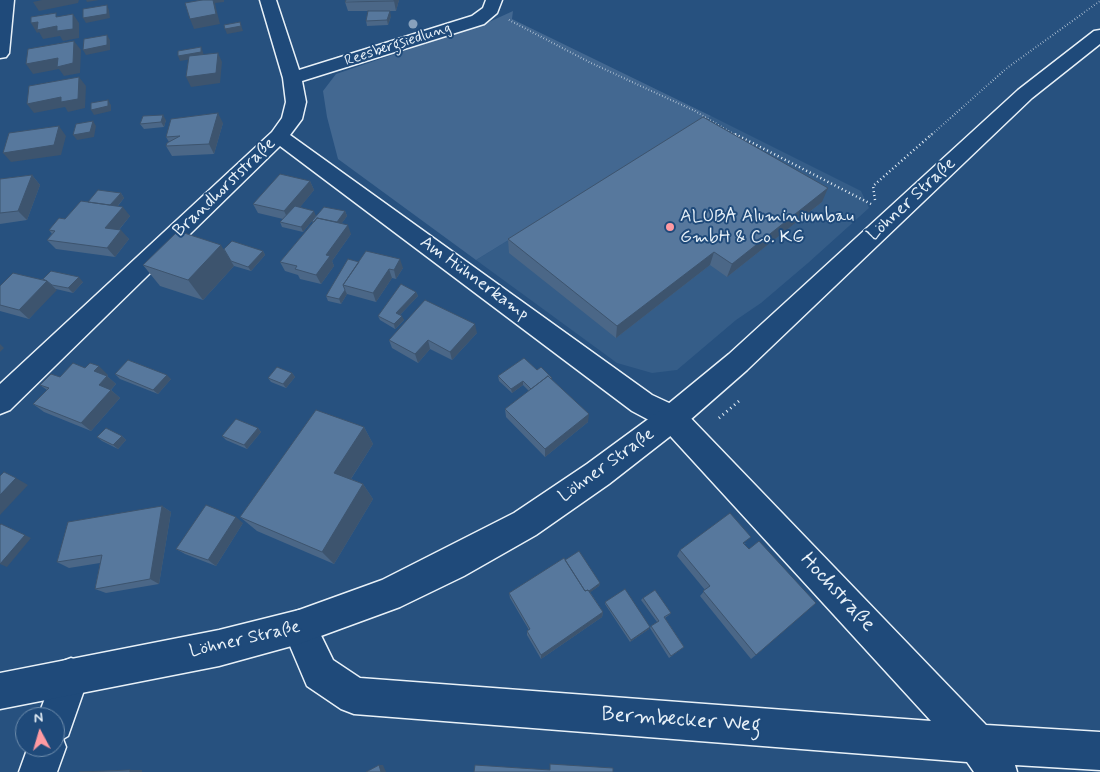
<!DOCTYPE html>
<html>
<head>
<meta charset="utf-8">
<style>
	body { margin:0 }
	#map { position:relative; width:1100px; height:772px; overflow:hidden; background:#27517f; font-family:Mynerve,sans-serif }
	canvas { display:block }
	.north { position:absolute; left:15px; top:707px; width:50px; height:50px; box-sizing:border-box; background:#1f4a7a; border:1px solid #6f8dac; border-radius:50%; rotate:354deg; font-size:14px; font-weight:700; line-height:20px; text-align:center; color:#e8f1f8 }
	.north::after { content:''; display:block; margin:auto; width:18px; height:22px; background:#ff9aa2; clip-path:polygon(50% 0,100% 100%,50% 72%,0 100%) }
</style>
</head>
<body>
<div id="map">
<canvas width="1100" height="772"></canvas>
<div class="north">N</div>
</div>
<script>
const context = document.querySelector('canvas').getContext('2d');
context.lineJoin = 'round';
function paint(path, color) {
  context.fillStyle = color;
  context.fill(path, 'evenodd');
}
function toPath(rows) {
  const path = new Path2D();
  for (const r of rows) {
    path.moveTo(r[0], r[1]);
    for (let i = 2; i < r.length; i += 2) path.lineTo(r[i], r[i + 1]);
  }
  return path;
}
function strokePath(path, color, width, dash) {
  context.strokeStyle = color;
  context.lineWidth = width;
  context.lineCap = dash ? 'butt' : 'round';
  context.setLineDash(dash || []);
  context.stroke(path);
}
function label(font, color, halo, rows, align = 'center') {
  context.font = font + ' Mynerve,sans-serif';
  context.lineWidth = 4;
  context.setLineDash([]);
  context.textBaseline = 'middle';
  context.strokeStyle = halo;
  context.fillStyle = color;
  for (const [text, x, y, turn = 0] of rows) {
    context.save();
    context.translate(x, y);
    context.rotate((+turn || 0) * Math.PI / 180);
    context.textAlign = isNaN(turn) ? turn : align;
    if (halo) context.strokeText(text, 0, 0);
    context.fillText(text, 0, 0);
    context.restore();
  }
}
paint(toPath([
	[711,116,861,191,869,208,808,263,761,303,736,320,677,370,652,373,617,363,476,260]
]), '#355d88');
paint(toPath([
	[513,11,512,19,711,116,476,260,338,159,327,117,323,91,336,74,489,22]
]), '#436891');
const minor = toPath([
	[0,0,14,0,9,53,6,57,0,58,0,0],
	[260,0,276,0,299,70,472,16,483,8,486,0,502,0,497,13,484,24,302,81,306,102,302,119,290,135,652,395,682,409,986,725,1100,732,1100,770,1015,765,1017,772,974,772,967,762,354,714,341,709,307,686,282,627,287,615,299,610,311,615,333,660,360,678,931,721,662,427,632,411,280,146,10,410,0,414,0,384,272,132,282,118,286,102,283,78,260,0],
	[71,658,84,663,89,676,68,736,63,739,66,747,57,772,19,772,28,747,55,747,55,717,38,717,58,663,71,658]
]);
const secondary = toPath([
	[1100,30,1100,44,1032,98,747,370,682,427,609,484,536,535,464,576,400,607,299,644,219,666,0,709,0,673,219,630,299,610,382,580,514,513,587,464,662,409,729,354,1018,90,1094,31,1100,30]
]);
strokePath(minor, '#e8f1f8', 3);
strokePath(secondary, '#e8f1f8', 3);
strokePath(toPath([
	[509,20,591,63,695,111,737,136],
	[930,136,1007,68,1100,1]
]), '#e8f1f8', 2, [0.5, 2.5]);
strokePath(toPath([
	[735,134,871,204],
	[875,200,873,186,932,134]
]), '#e8f1f8', 2.5, [1, 3]);
strokePath(toPath([
	[719,418,739,401]
]), '#e8f1f8', 3, [1, 4]);
paint(minor, '#1f4a7a');
paint(secondary, '#1f4a7a');
context.fillStyle = '#88a1bc';
for (const [x, y] of [
	[413,24]
]) {
  context.beginPath();
  context.arc(x, y, 4.5, 0, 2 * Math.PI);
  context.fill();
}
paint(toPath([
	[399,0,396,11,348,11,345,2],
	[391,16,388,25,367,26,366,21],
	[166,120,164,127,144,129,140,124],
	[223,123,214,154,172,156,166,146,169,142,166,137],
	[32,175,40,185,27,220,0,224,0,179],
	[310,181,314,190,300,207,316,216,303,232,282,227,280,222,283,219,258,213,253,204],
	[121,193,124,198,118,206,130,216,119,230,129,239,115,257,56,249,47,240,52,234,49,230,65,219,88,202],
	[822,202,727,277,710,265,616,338,509,253,508,239],
	[345,211,347,216,341,224,351,234,332,261,334,266,321,284,300,279,298,275,285,271,280,262,313,223,312,221],
	[224,249,263,251,265,255,251,271,234,266,203,300,160,286,143,265],
	[359,262,403,268,396,279,392,278,376,302,347,294,341,304,328,301,326,296],
	[43,279,83,282,73,293,56,289,29,319,0,311,0,286],
	[416,292,418,296,400,315,404,320,395,329,380,320,378,316],
	[477,333,452,360,430,349,418,363,392,348,389,340],
	[85,368,108,375,107,376,116,384,111,390,120,398,91,431,44,412,33,404,47,390,40,385],
	[537,370,552,380,588,422,545,457,506,417,505,409,529,391,523,385,512,393,499,381,498,376],
	[292,373,295,377,286,388,271,382,268,378],
	[115,374,171,379,158,394,120,379],
	[364,427,373,444,351,479,363,484,373,499,334,564,257,531,240,517],
	[258,428,261,432,247,449,226,440,222,436],
	[122,436,126,440,118,449,102,441,97,437],
	[162,506,171,512,159,584,106,593,95,589,100,563,69,568,57,562],
	[243,523,216,566,185,554,176,549],
	[747,543,744,544,756,655,751,659,700,596,705,590,677,556,680,550],
	[565,560,600,583,599,586,590,592,603,612,602,617,541,659,527,635,527,631,529,630,510,598,509,593],
	[643,598,671,613,669,615,665,618,684,647,669,658,650,628,651,626,657,622,641,600],
	[605,602,649,629,630,642,605,604]
]), '#4b6787');
paint(toPath([
	[42,0,79,0,78,3,39,11,33,2],
	[86,0,99,0,87,2],
	[204,0,224,0,224,2,215,3,216,8,220,24,194,29,190,19],
	[394,0,399,0,396,11,394,1],
	[107,5,109,10,110,18,86,23,83,18],
	[390,11,391,16,388,25,387,20],
	[73,14,79,23,79,38,63,41,60,36,43,39,39,32,37,33,31,23],
	[240,22,243,31,227,34,225,29],
	[107,35,110,40,110,50,86,55,83,50],
	[74,41,81,50,80,73,64,76,59,69,33,74,26,64],
	[201,47,203,52,204,57,180,61,178,56],
	[218,53,222,62,220,83,191,87,186,77],
	[79,77,86,86,85,108,68,112,65,107,34,113,27,104],
	[108,100,111,105,111,111,94,115,91,110],
	[218,113,223,123,214,154,209,144],
	[163,115,166,120,164,127,161,122],
	[93,121,96,126,94,137,77,140,73,135],
	[59,126,66,136,61,155,11,162,3,153],
	[32,175,40,185,27,220,18,211],
	[310,181,314,190,289,221,284,211],
	[828,188,822,202,727,277,732,264],
	[121,193,124,198,111,214,107,209],
	[123,207,130,216,113,237,105,228],
	[314,211,316,216,303,232,301,227],
	[345,211,347,216,336,231,334,226],
	[348,225,351,234,332,261,334,266,321,284,316,275,326,255],
	[121,230,129,239,115,257,107,248],
	[221,245,234,266,203,300,188,280],
	[263,251,265,255,251,271,248,267],
	[714,252,710,265,616,338,617,326],
	[400,259,403,268,396,279,394,270],
	[389,269,392,278,376,302,373,293],
	[79,277,83,282,73,293,68,288],
	[47,281,57,290,29,319,19,310],
	[345,290,347,294,341,304,339,299],
	[416,292,418,296,398,317,396,313],
	[402,316,404,320,395,329,394,324],
	[475,324,477,333,452,360,450,352],
	[428,340,430,349,418,363,415,354],
	[0,344,4,348,0,352],
	[99,366,108,375,104,380,94,371],
	[292,373,295,377,286,388,283,384],
	[167,375,171,379,158,394,153,390],
	[107,376,116,384,108,393,99,385],
	[523,381,523,385,512,393,511,389],
	[111,390,120,398,91,431,81,423],
	[589,414,588,422,545,457,545,449],
	[364,427,373,444,345,488,334,473],
	[258,428,261,432,247,449,244,445],
	[122,436,126,440,118,449,113,445],
	[16,478,28,485,0,515,0,495],
	[363,484,373,499,334,564,322,552],
	[162,506,171,512,159,584,150,579],
	[236,517,243,523,216,566,208,560],
	[25,535,31,538,7,567,0,564],
	[600,583,599,586,585,596,585,594],
	[603,612,602,617,541,659,541,655],
	[650,627,649,629,630,642,631,640],
	[379,765,383,765,386,772,381,772],
	[130,770,142,770,142,772,130,772]
]), '#3d546e');
const building = toPath([
	[202,0,213,0,216,14,190,19,185,3,202,0],
	[346,0,394,0,394,1,345,2,346,0],
	[107,5,107,14,83,18,83,9,107,5],
	[368,11,390,11,387,20,366,21,368,11],
	[56,13,56,17,73,14,73,29,57,31,57,26,37,30,38,22,31,23,31,17,56,13],
	[240,22,241,26,225,29,224,25,240,22],
	[107,35,107,45,83,50,84,39,107,35],
	[74,41,73,63,57,67,58,58,26,64,28,49,74,41],
	[201,47,201,52,178,56,178,51,201,47],
	[218,53,216,73,186,77,189,56,218,53],
	[79,77,78,99,61,102,61,97,27,104,29,86,79,77],
	[108,100,108,106,91,110,91,103,108,100],
	[218,113,209,144,166,146,167,143,180,136,166,137,171,119,218,113],
	[163,115,161,122,140,124,143,116,163,115],
	[703,117,828,188,732,264,714,252,617,326,508,239,703,117],
	[93,121,90,132,73,135,76,124,93,121],
	[59,126,54,145,3,153,9,133,59,126],
	[280,174,310,181,284,211,253,204,280,174],
	[32,175,18,211,0,213,0,179,32,175],
	[98,190,121,193,110,205,88,202,98,190],
	[81,201,123,207,105,228,121,230,107,248,47,240,55,231,49,230,59,218,65,219,81,201],
	[295,206,314,211,301,227,280,222,295,206],
	[324,207,345,211,337,222,317,218,314,222,312,221,324,207],
	[317,218,348,225,326,255,330,256,316,275,295,269,297,266,280,262,317,218],
	[178,231,221,245,188,280,143,265,178,231],
	[232,241,263,251,248,267,231,261,224,249,232,241],
	[366,251,400,259,394,270,389,269,373,293,343,285,366,251],
	[348,259,359,262,343,285,345,290,339,299,326,296,348,259],
	[51,271,79,277,68,288,52,285,47,281,43,279,51,271],
	[13,273,47,281,19,310,0,305,0,286,13,273],
	[401,284,416,292,396,313,402,316,394,324,378,316,401,284],
	[425,300,475,324,450,352,428,340,415,354,389,340,425,300],
	[524,358,537,370,541,367,552,378,551,379,548,376,531,389,523,381,511,389,498,376,524,358],
	[128,360,167,375,153,390,115,374,128,360],
	[73,363,85,368,90,363,99,366,94,371,107,376,99,385,111,390,81,423,33,404,49,388,40,385,51,374,60,377,73,363],
	[277,367,292,373,283,384,268,378,277,367],
	[548,376,589,414,545,449,505,409,548,376],
	[316,410,364,427,334,473,363,484,322,552,240,517,316,410],
	[236,419,258,428,244,445,222,436,236,419],
	[106,428,122,436,113,445,97,437,106,428],
	[4,472,16,478,0,495,0,476,4,472],
	[206,505,236,517,208,560,176,549,206,505],
	[162,506,150,579,95,589,102,555,57,562,68,522,162,506],
	[730,513,751,537,743,543,749,549,759,541,816,603,756,655,703,591,710,586,680,550,730,513],
	[1,524,25,535,0,564,0,525,1,524],
	[579,551,600,583,589,591,588,590,585,591,565,560,579,551],
	[564,558,585,591,588,590,603,612,541,655,527,631,530,629,509,593,564,558],
	[625,589,650,627,631,640,605,602,625,589],
	[655,590,671,613,664,617,684,647,671,656,651,626,659,621,643,598,655,590],
	[550,764,613,768,613,772,474,772,475,765,550,770,550,764],
	[379,765,381,772,366,772,379,765],
	[130,770,130,772,79,772,130,770]
]);
paint(building, '#57789d');
strokePath(building, '#3d546e', 1);
for (const [x, y, r, color] of [
	[670,227,5,"#ff9aa2"]
]) {
  const dot = new Path2D();
  dot.arc(x, y, r, 0, 2 * Math.PI);
  context.fillStyle = color;
  context.fill(dot);
  strokePath(dot, '#1f4a7a', 2);
}
label('15px', '#e8f1f8', '#1f4a7a', [
	["Reesbergsiedlung",398,45,-18]
]);
label('18px', '#e8f1f8', '#1f4a7a', [
	["Brandhorststraße",225,188,-44],
	["Löhner Straße",912,200,-43],
	["Am Hühnerkamp",474,279,36],
	["Löhner Straße",607,466,-36],
	["Löhner Straße",245,640,-13]
]);
label('18px', '#e8f1f8', '#1f4a7a', [
	["ALUBA Aluminiumbau",680,217],
	["GmbH & Co. KG",680,238]
], 'left');
label('21px', '#e8f1f8', '#1f4a7a', [
	["Hochstraße",837,593,47],
	["Bermbecker Weg",681,721,4]
]);
</script>
</body>
</html>
